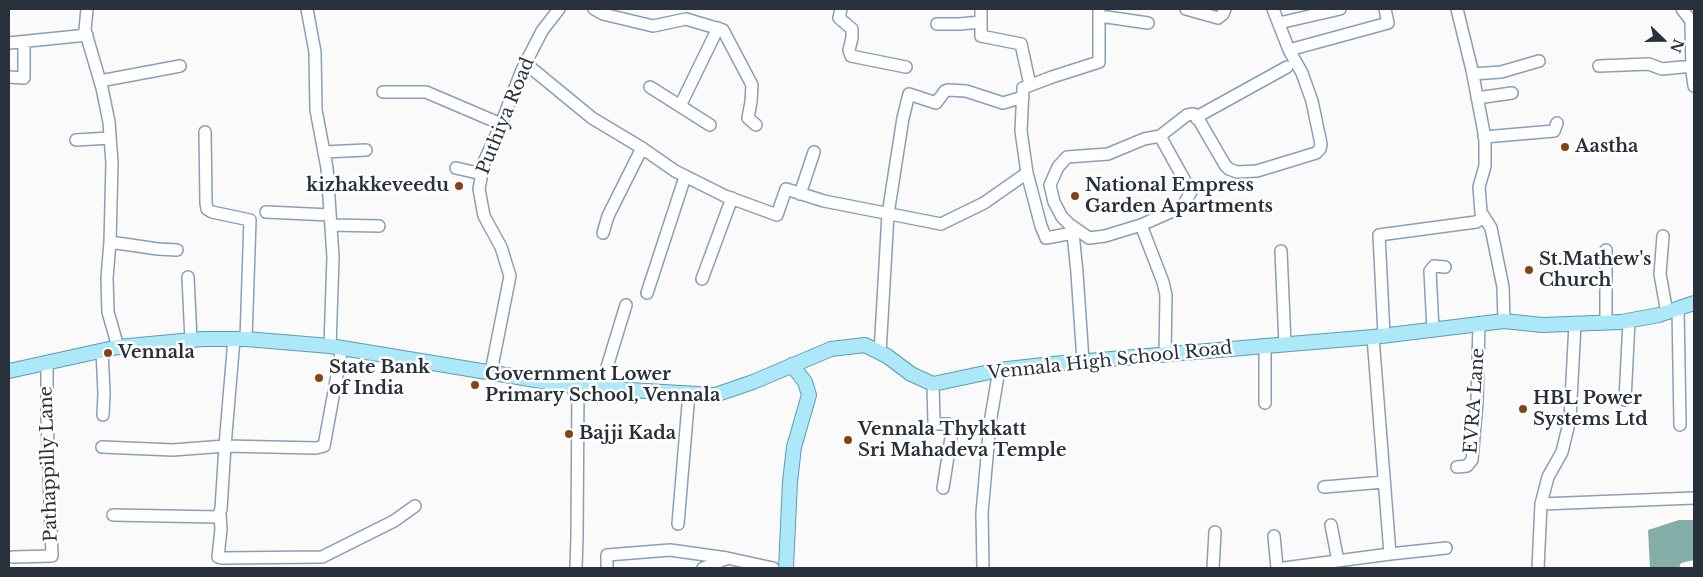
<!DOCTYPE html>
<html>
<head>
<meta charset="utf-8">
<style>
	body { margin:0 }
	#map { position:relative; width:1703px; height:577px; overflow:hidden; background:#fafafa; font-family:"Libre Baskerville",serif }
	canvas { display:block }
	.frame { position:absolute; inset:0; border:10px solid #28313b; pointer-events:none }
	.north { position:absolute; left:1638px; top:15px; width:50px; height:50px; -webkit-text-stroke:4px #fff; paint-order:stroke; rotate:112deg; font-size:14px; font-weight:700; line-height:20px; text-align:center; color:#28313b }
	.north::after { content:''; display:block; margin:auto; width:18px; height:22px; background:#28313b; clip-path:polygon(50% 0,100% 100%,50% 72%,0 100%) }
</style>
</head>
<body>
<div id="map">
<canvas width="1703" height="577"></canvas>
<div class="frame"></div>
<div class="north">N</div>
</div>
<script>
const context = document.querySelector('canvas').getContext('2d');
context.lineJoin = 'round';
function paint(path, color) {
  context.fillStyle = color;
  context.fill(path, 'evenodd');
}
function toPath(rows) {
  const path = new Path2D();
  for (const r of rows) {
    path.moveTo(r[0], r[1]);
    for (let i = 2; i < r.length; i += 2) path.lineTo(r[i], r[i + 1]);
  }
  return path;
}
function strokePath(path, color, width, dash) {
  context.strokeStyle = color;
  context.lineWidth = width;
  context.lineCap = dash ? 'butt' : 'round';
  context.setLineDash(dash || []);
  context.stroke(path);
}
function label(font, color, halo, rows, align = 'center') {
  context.font = font + ' "Libre Baskerville",serif';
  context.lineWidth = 5;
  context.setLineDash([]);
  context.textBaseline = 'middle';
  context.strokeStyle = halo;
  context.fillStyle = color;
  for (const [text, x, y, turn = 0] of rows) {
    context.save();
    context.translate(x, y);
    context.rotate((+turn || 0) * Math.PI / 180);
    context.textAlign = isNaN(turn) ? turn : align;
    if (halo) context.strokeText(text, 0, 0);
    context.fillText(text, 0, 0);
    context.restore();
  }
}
paint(toPath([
	[1679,520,1694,520,1694,560,1681,563,1679,568,1650,568,1648,530]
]), '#86aea9');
const minor = toPath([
	[87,9,85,30,102,88,109,122,112,163,110,242,107,278,108,312,118,347],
	[307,9,315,52,316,110,327,168,333,257,330,346],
	[594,9,603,14,653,26,686,19,723,30,752,85,751,102,748,118,756,125],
	[841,9,839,18,852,29,852,38,849,50,851,56,906,67],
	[981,9,981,36,1021,44,1030,85],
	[1186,9,1218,18,1223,14,1225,9],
	[1457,9,1472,70,1485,138,1485,166,1479,187,1481,212,1491,228,1503,287,1504,321],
	[1682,9,1691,21,1692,72,1694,86],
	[1100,16,1148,23],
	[1279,23,1340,9],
	[937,24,960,24,980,22],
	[9,43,87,35],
	[1289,50,1388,23,1385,9],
	[525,63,592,118,642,148,675,171,725,196,777,215,786,189,824,201,941,224,984,203,1027,173,1021,131,1023,88,1052,77,1099,62,1099,9],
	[1599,66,1649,64,1662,69,1692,66],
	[1473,74,1501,72,1539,61],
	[9,77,24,78,24,42],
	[100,81,180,66],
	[650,87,710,125],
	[383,92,426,92,501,124],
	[1477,98,1512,93],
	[680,106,718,28],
	[1197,119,1202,114,1287,67],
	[205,132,206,203,207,209,212,212,250,220,246,339],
	[1160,136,1191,192,1182,207,1141,225,1163,282,1166,295,1165,354],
	[1484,137,1554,131,1557,123],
	[76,140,110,138],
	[324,152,366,150],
	[456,168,482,174],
	[1027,173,1041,226,1046,238,1073,233,1077,273,1083,361],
	[800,194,814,152],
	[266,212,330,215],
	[331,225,379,226],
	[1141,225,1105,236,1089,238,1069,224,1062,217,1054,202,1050,185,1058,167,1067,157,1108,154,1144,139,1160,136,1187,115,1193,114,1196,115,1225,165,1229,169,1237,172,1257,171,1316,153,1320,149,1321,144,1312,101,1302,73,1289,50,1273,9],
	[603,233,608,216,642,148],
	[1663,236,1660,274,1667,313],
	[110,242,158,249,177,250],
	[1281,251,1285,344],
	[188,277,191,340],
	[702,279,732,198],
	[647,293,685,177],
	[1678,308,1680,425],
	[1606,323,1606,250],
	[1433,330,1430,271,1434,266,1445,267],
	[1384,335,1379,235,1476,222,1484,217],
	[1373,337,1390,554],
	[102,350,104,393,103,415],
	[880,353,888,214,903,118,909,94,936,103,945,91,948,90,966,91,1003,103,1023,97],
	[491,372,510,276,501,247,484,216,479,189,484,162,501,124,522,70,542,31,559,9],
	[933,384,934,422,938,424,948,424,951,426,952,431,943,488],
	[604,388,607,367,626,305],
	[1625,400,1629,321],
	[1265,403,1265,345],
	[102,447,173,450,225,446,234,339],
	[1457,467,1467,466,1472,460,1477,402,1479,324],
	[1324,487,1384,482],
	[1541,504,1694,498],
	[220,514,221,529,218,557,222,558,322,557,394,521,415,506],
	[113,515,218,517,221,509,225,446,316,448,324,446,342,348],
	[678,524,689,393],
	[1331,525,1338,561],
	[1274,536,1277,568],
	[13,557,52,556,47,419,47,362],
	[576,568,577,536,578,387],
	[607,568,607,555,670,550,727,558,773,568],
	[703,568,726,559],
	[983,568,982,513,990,423,999,370],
	[1213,568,1215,532],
	[1284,568,1390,554,1446,548],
	[1538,568,1541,504,1548,477,1562,452,1570,419,1575,324]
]);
const major = toPath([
	[9,371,118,347,203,339,246,339,330,346,578,387,715,395,753,382,831,349,865,345,887,356,911,374,933,384,999,370,1052,364,1373,337,1504,321,1542,325,1621,322,1659,315,1694,303],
	[786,568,790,482,794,447,809,395,805,382,792,365]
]);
strokePath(minor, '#899fb7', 14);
strokePath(major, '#599eb3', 16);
strokePath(minor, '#fff', 11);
strokePath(major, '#ace8f8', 14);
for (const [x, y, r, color] of [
	[1565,147,5,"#864215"],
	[459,186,5,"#864215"],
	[1075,196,5,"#864215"],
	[1529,270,5,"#864215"],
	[108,353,5,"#864215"],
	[319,378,5,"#864215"],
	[475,385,5,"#864215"],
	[1523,409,5,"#864215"],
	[569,434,5,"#864215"],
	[848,440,5,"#864215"]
]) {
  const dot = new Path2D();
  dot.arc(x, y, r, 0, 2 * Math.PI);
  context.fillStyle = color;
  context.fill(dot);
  strokePath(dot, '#fff', 2);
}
label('18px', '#28313b', '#fff', [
	["Puthiya Road",506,116,-68],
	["Vennala High School Road",1110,361,-6],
	["EVRA Lane",1475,401,-86],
	["Pathappilly Lane",49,464,-92]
]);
label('bold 18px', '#28313b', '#fff', [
	["Aastha",1575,147],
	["kizhakkeveedu",449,186,"right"],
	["National Empress",1085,186],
	["Garden Apartments",1085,207],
	["St.Mathew's",1539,260],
	["Church",1539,281],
	["Vennala",118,353],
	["State Bank",329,368],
	["of India",329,389],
	["Government Lower",485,375],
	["Primary School, Vennala",485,396],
	["HBL Power",1533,399],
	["Systems Ltd",1533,420],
	["Vennala Thykkatt",858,430],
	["Sri Mahadeva Temple",858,451],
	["Bajji Kada",579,434]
], 'left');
</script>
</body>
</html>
